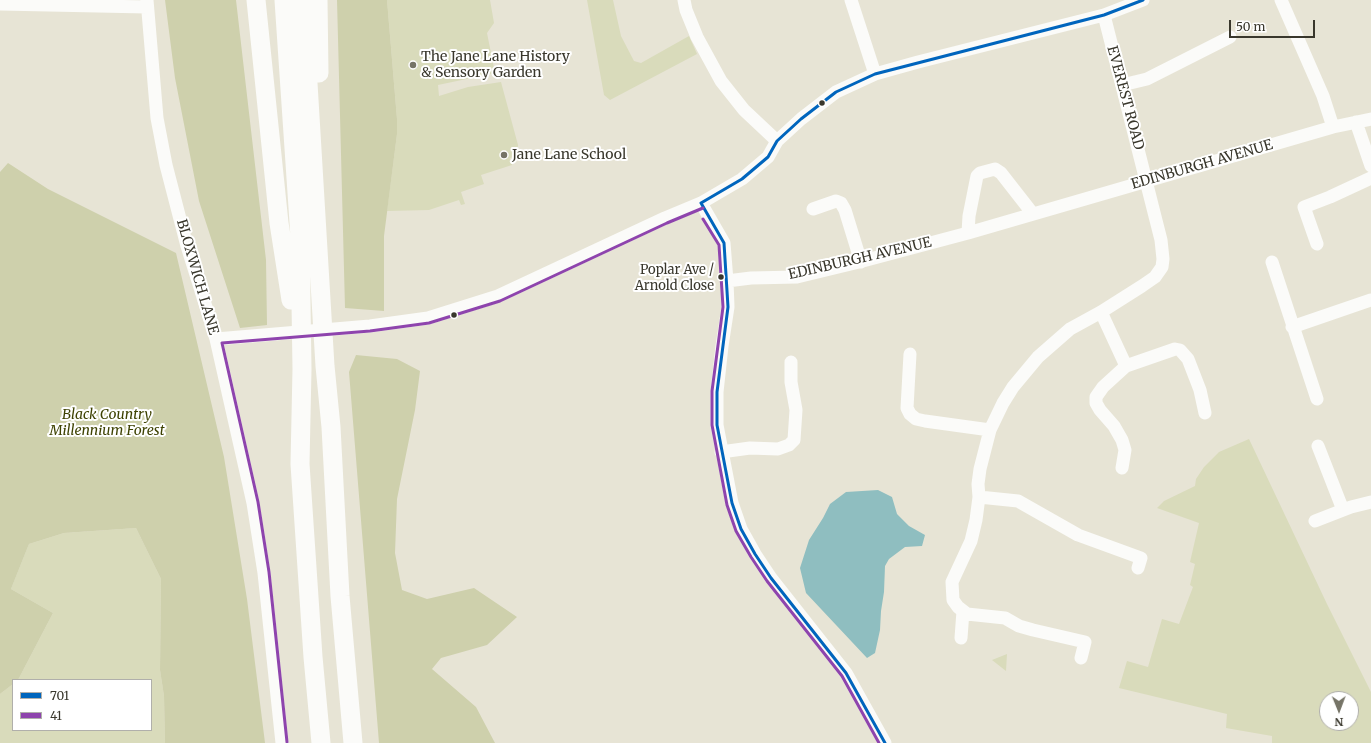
<!DOCTYPE html>
<html>
<head>
<meta charset="utf-8">
<style>
	body { margin:0 }
	#map { position:relative; width:1371px; height:743px; overflow:hidden; background:#e7e4d5; font-family:Merriweather,serif }
	canvas { display:block }
	.legend { position:absolute; left:12px; top:679px; width:140px; height:52px; box-sizing:border-box; background:#fff; border:1px solid #b0afab; margin:0; padding:5px 7px; list-style:none; font-size:12px; color:#39372c }
	.legend li { display:flex; align-items:center; gap:8px; height:20px }
	.legend b { width:20px; border:1px solid #b0afab }
	.north { position:absolute; left:1319px; top:691px; width:40px; height:40px; box-sizing:border-box; background:#fff; border:1px solid #b0afab; border-radius:50%; rotate:179deg; font-size:11px; font-weight:700; line-height:16px; text-align:center; color:#39372c }
	.north::after { content:''; display:block; margin:auto; width:14px; height:18px; background:#767467; clip-path:polygon(50% 0,100% 100%,50% 72%,0 100%) }
	.scale { position:absolute; left:1229px; top:20px; width:86px; height:18px; box-sizing:border-box; border:2px solid #39372c; border-top:0; padding-left:5px; font-size:12px; line-height:14px; white-space:nowrap; color:#39372c; -webkit-text-stroke:3px #fff; paint-order:stroke }
</style>
</head>
<body>
<div id="map">
<canvas width="1371" height="743"></canvas>
<ul class="legend">
<li><b style="height:5px;background:#0065bd"></b>701</li>
<li><b style="height:5px;background:#8e44ad"></b>41</li>
</ul>
<div class="north">N</div>
<div class="scale">50 m</div>
</div>
<script>
const context = document.querySelector('canvas').getContext('2d');
context.lineJoin = 'round';
function paint(path, color) {
  context.fillStyle = color;
  context.fill(path, 'evenodd');
}
function toPath(rows) {
  const path = new Path2D();
  for (const r of rows) {
    path.moveTo(r[0], r[1]);
    for (let i = 2; i < r.length; i += 2) path.lineTo(r[i], r[i + 1]);
  }
  return path;
}
function strokePath(path, color, width, dash) {
  context.strokeStyle = color;
  context.lineWidth = width;
  context.lineCap = dash ? 'butt' : 'round';
  context.setLineDash(dash || []);
  context.stroke(path);
}
function label(font, color, halo, rows, align = 'center') {
  context.font = font + ' Merriweather,serif';
  context.lineWidth = 4;
  context.setLineDash([]);
  context.textBaseline = 'middle';
  context.strokeStyle = halo;
  context.fillStyle = color;
  for (const [text, x, y, turn = 0] of rows) {
    context.save();
    context.translate(x, y);
    context.rotate((+turn || 0) * Math.PI / 180);
    context.textAlign = isNaN(turn) ? turn : align;
    if (halo) context.strokeText(text, 0, 0);
    context.fillText(text, 0, 0);
    context.restore();
  }
}
paint(toPath([
	[387,0,490,0,494,23,487,33,495,73,438,85,439,96,468,87,501,82,518,145,517,156,510,158,512,165,481,175,484,184,461,192,465,204,461,205,459,200,429,210,387,211,397,134,397,119],
	[587,0,613,0,621,36,634,61,641,63,689,36,697,54,610,100,604,95],
	[1249,439,1327,604,1371,692,1371,743,1272,743,1272,736,1226,728,1227,714,1119,688,1127,661,1148,667,1162,619,1179,624,1193,587,1190,585,1195,564,1190,562,1199,523,1157,508,1164,501,1195,486,1196,479,1204,467,1219,452],
	[1327,699,1351,699,1351,723,1327,723],
	[136,528,161,579,160,670,164,696,165,743,0,743,0,694,13,684,13,730,151,730,151,680,18,680,53,613,11,589,29,544,64,533],
	[1007,654,1006,671,992,660]
]), '#d9dbbb');
paint(toPath([
	[165,0,236,0,266,260,267,325,240,328,199,201,175,78],
	[337,0,387,0,397,119,397,134,384,236,384,311,345,308],
	[8,163,48,189,176,253,224,457,247,599,265,743,165,743,164,696,160,670,161,579,136,528,64,533,29,544,11,589,53,613,18,680,13,680,13,684,0,694,0,172],
	[356,355,397,359,420,371,415,410,397,499,395,553,402,590,427,599,474,588,517,617,487,645,441,658,432,669,476,707,495,743,379,743,349,372]
]), '#ced0ac');
paint(toPath([
	[878,490,892,497,897,514,909,526,925,535,922,546,905,547,889,559,885,566,884,592,881,611,880,630,875,653,867,658,806,593,800,568,809,540,823,518,830,504,846,492]
]), '#8fbec0');
strokePath(toPath([
	[147,0,157,118,166,165,187,246,216,339,253,503,264,573,282,743],
	[684,0,686,10,697,37,721,81,744,110,777,141],
	[851,0,875,74],
	[1281,0,1323,96,1333,127],
	[0,4,147,7],
	[1122,85,1147,79,1230,37],
	[1356,122,1371,166],
	[701,203,724,243,727,281,728,307,722,346,717,392,717,425,732,503,741,529,755,554,771,578,846,673,885,743],
	[813,209,836,201,841,203,845,210,861,262],
	[968,233,969,216,977,176,980,173,995,169,1001,173,1033,214],
	[1317,244,1304,207,1330,197,1371,178],
	[1272,262,1317,399],
	[727,281,751,278,797,277,859,262,968,233,1333,127,1371,119],
	[1101,312,1126,366,1103,387,1096,397,1096,403,1100,410,1114,426,1122,440,1125,450,1122,468],
	[1292,327,1371,300],
	[216,339,370,326,428,318,498,296,665,218,701,203,742,179,768,157,777,141,801,119,836,92,875,74,918,62,1104,15,1143,0],
	[910,354,907,408,910,414,916,419,925,421,990,430],
	[1126,366,1175,349,1180,350,1188,359,1200,390,1205,413],
	[1318,446,1343,510],
	[721,452,750,448,778,449,789,445,794,440,796,410,791,382,791,362],
	[979,497,1018,501,1078,535,1141,558,1138,568],
	[1315,521,1351,507,1371,502],
	[961,638,963,611],
	[1081,658,1085,642,1033,630,1019,626,1005,618,967,614,958,607,953,600,952,582,971,541,976,520,979,497,978,484,980,469,990,430,1003,403,1013,387,1038,357,1070,329,1101,312,1142,286,1155,277,1162,267,1163,259,1161,240,1104,15]
]), '#fbfbf9', 13);
strokePath(toPath([
	[256,0,279,223,291,300],
	[284,0,300,237,302,369,300,464,313,657,321,743],
	[303,0,325,366,331,427,340,596,353,743],
	[318,0,319,73]
]), '#fbfbf9', 19);
strokePath(toPath([
	[701,203,724,243,728,307,717,392,717,425,732,503,741,529,755,554,771,578,846,673,885,743],
	[701,203,742,179,768,157,777,141,801,119,836,92,875,74,1104,15,1143,0]
]), '#0065bd', 3);
strokePath(toPath([
	[703,219,719,245,723,307,712,391,712,425,727,505,736,531,751,557,767,581,842,676,879,743],
	[287,742,269,572,258,502,222,343,370,331,429,323,500,301,667,223,703,208]
]), '#8e44ad', 3);
for (const [x, y, r, color] of [
	[413,65,4,"#767467"],
	[822,103,3.5,"#39372c"],
	[504,155,4,"#767467"],
	[721,277,3.5,"#39372c"],
	[454,315,3.5,"#39372c"]
]) {
  const dot = new Path2D();
  dot.arc(x, y, r, 0, 2 * Math.PI);
  context.fillStyle = color;
  context.fill(dot);
  strokePath(dot, '#fff', 1.5);
}
label('13px', '#39372c', '#fff', [
	["Poplar Ave /",714,270],
	["Arnold Close",714,286]
], 'right');
label('14px', '#39372c', '#fff', [
	["The Jane Lane History",421,57],
	["& Sensory Garden",421,73],
	["Jane Lane School",512,155]
], 'left');
label('14px', '#39372c', '#fff', [
	["EVEREST ROAD",1125,98,75],
	["EDINBURGH AVENUE",1202,165,-16],
	["EDINBURGH AVENUE",860,259,-13],
	["BLOXWICH LANE",197,277,74]
]);
label('italic 14px', '#3e4202', '#fff', [
	["Black Country",107,415],
	["Millennium Forest",107,431]
]);
</script>
</body>
</html>
